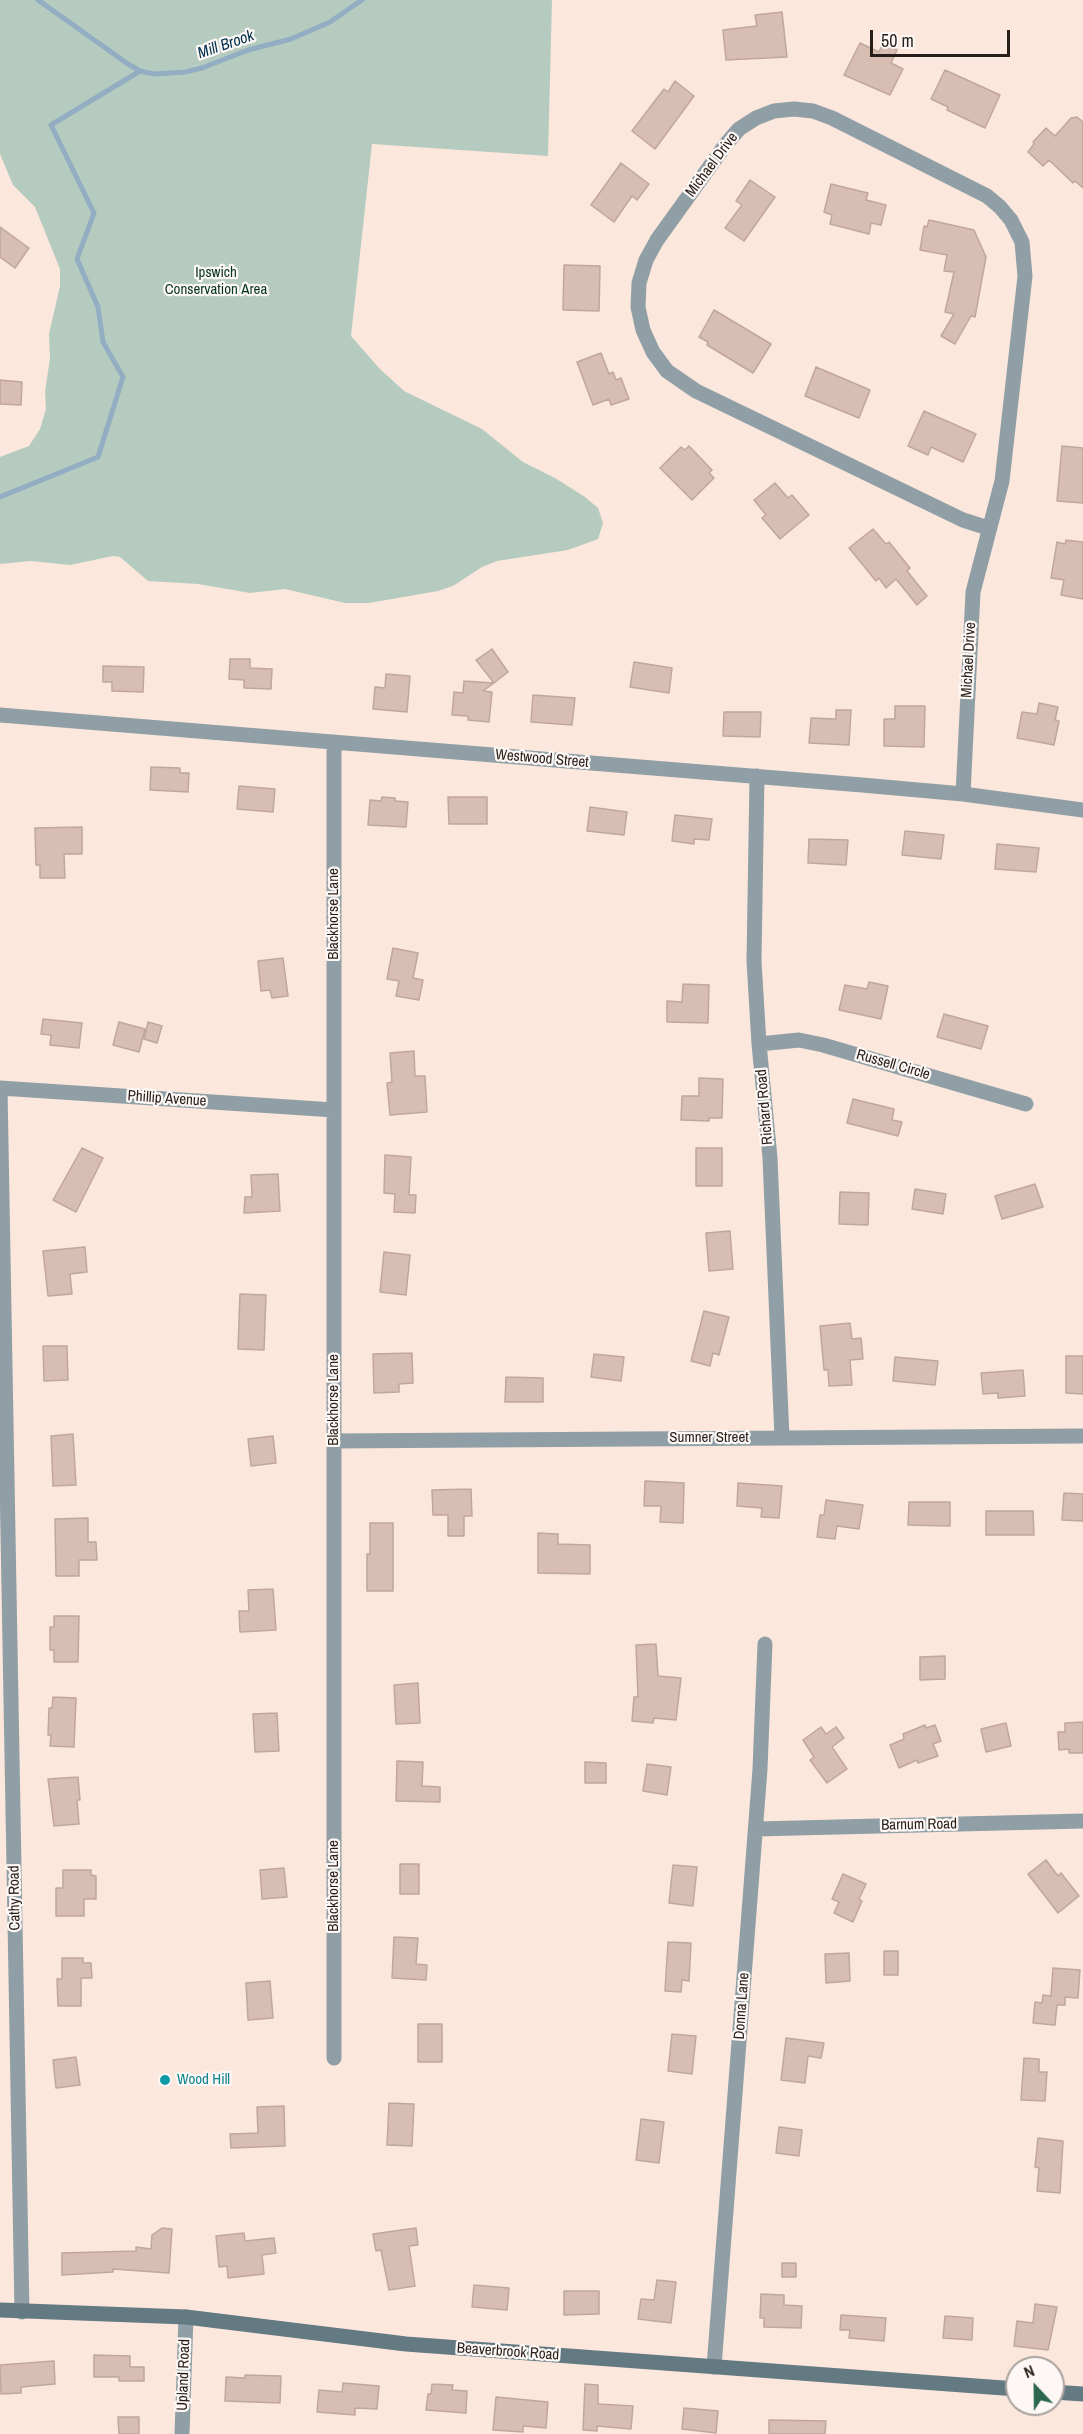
<!DOCTYPE html>
<html>
<head>
<meta charset="utf-8">
<style>
	body { margin:0 }
	#map { position:relative; width:1083px; height:2434px; overflow:hidden; background:#fce7dd; font-family:"Archivo Narrow",sans-serif }
	canvas { display:block }
	.north { position:absolute; left:1005px; top:2356px; width:60px; height:60px; box-sizing:border-box; background:#fdf8f5; border:2px solid #a7a19d; border-radius:50%; rotate:338deg; font-size:16px; font-weight:700; line-height:24px; text-align:center; color:#271e1a }
	.north::after { content:''; display:block; margin:auto; width:21px; height:27px; background:#2d6750; clip-path:polygon(50% 0,100% 100%,50% 72%,0 100%) }
	.scale { position:absolute; left:870px; top:30px; width:140px; height:27px; box-sizing:border-box; border:3px solid #271e1a; border-top:0; padding-left:8px; font-size:18px; line-height:21px; white-space:nowrap; color:#271e1a; -webkit-text-stroke:4px #fdf8f5; paint-order:stroke }
</style>
</head>
<body>
<div id="map">
<canvas width="1083" height="2434"></canvas>
<div class="north">N</div>
<div class="scale">50 m</div>
</div>
<script>
const context = document.querySelector('canvas').getContext('2d');
context.lineJoin = 'round';
function paint(path, color) {
  context.fillStyle = color;
  context.fill(path, 'evenodd');
}
function toPath(rows) {
  const path = new Path2D();
  for (const r of rows) {
    path.moveTo(r[0], r[1]);
    for (let i = 2; i < r.length; i += 2) path.lineTo(r[i], r[i + 1]);
  }
  return path;
}
function strokePath(path, color, width, dash) {
  context.strokeStyle = color;
  context.lineWidth = width;
  context.lineCap = dash ? 'butt' : 'round';
  context.setLineDash(dash || []);
  context.stroke(path);
}
function label(font, color, halo, rows, align = 'center') {
  context.font = font + ' "Archivo Narrow",sans-serif';
  context.lineWidth = 4.5;
  context.setLineDash([]);
  context.textBaseline = 'middle';
  context.strokeStyle = halo;
  context.fillStyle = color;
  for (const [text, x, y, turn = 0] of rows) {
    context.save();
    context.translate(x, y);
    context.rotate((+turn || 0) * Math.PI / 180);
    context.textAlign = isNaN(turn) ? turn : align;
    if (halo) context.strokeText(text, 0, 0);
    context.fillText(text, 0, 0);
    context.restore();
  }
}
paint(toPath([
	[0,0,552,0,548,156,372,144,351,336,379,368,404,391,482,429,523,462,555,478,585,497,598,508,603,523,598,539,568,550,497,561,482,567,453,586,438,591,369,603,345,603,285,589,250,593,198,584,148,581,120,557,113,556,70,565,31,561,0,564,0,457,29,446,40,429,46,409,45,392,50,358,49,334,60,286,60,269,35,207,13,185,0,154]
]), '#b5cbbf');
strokePath(toPath([
	[38,0,128,64,140,71,154,74,185,72,202,68,248,50,291,39,330,22,362,0],
	[0,497,98,457,123,377,103,342,98,307,77,259,94,213,51,125,140,71]
]), '#93adc3', 5);
const building = toPath([
	[782,12,787,57,726,60,723,30,757,26,755,15,782,12],
	[860,43,879,52,883,43,897,50,891,63,903,69,890,95,844,75,860,43],
	[945,70,1000,95,985,128,947,110,948,107,931,99,945,70],
	[675,81,694,96,655,149,632,131,664,89,668,92,675,81],
	[1077,117,1083,122,1083,188,1075,181,1073,183,1049,160,1043,166,1028,152,1034,144,1033,142,1046,128,1055,136,1071,118,1077,117],
	[621,163,649,184,637,200,632,196,614,222,591,205,621,163],
	[750,180,775,197,744,241,725,228,742,205,736,201,750,180],
	[831,184,868,193,866,200,886,205,881,225,871,223,869,234,830,224,832,215,824,212,831,184],
	[929,220,974,230,986,257,975,317,971,316,955,344,941,336,954,314,945,312,954,272,944,271,947,255,920,250,924,226,927,227,929,220],
	[0,227,29,248,15,268,0,257,0,227],
	[564,265,600,266,599,311,563,310,564,265],
	[714,310,771,344,753,373,707,345,708,342,699,337,714,310],
	[601,353,609,374,613,372,616,380,621,378,629,399,611,405,609,399,593,405,577,362,601,353],
	[816,367,870,390,859,418,805,396,816,367],
	[0,380,22,382,21,405,0,404,0,380],
	[924,411,976,434,963,462,931,447,928,455,908,446,924,411],
	[689,446,712,470,709,473,714,478,692,500,660,468,681,447,685,450,689,446],
	[1062,446,1083,448,1083,503,1057,501,1062,446],
	[775,483,788,498,792,495,809,515,780,539,762,518,766,515,754,500,775,483],
	[873,529,886,544,889,542,910,568,907,571,927,596,917,605,896,579,886,588,879,578,876,581,849,548,873,529],
	[1066,540,1083,542,1083,599,1061,595,1064,580,1051,578,1057,542,1065,544,1066,540],
	[492,649,508,672,494,683,476,660,492,649],
	[230,659,250,659,250,668,272,669,271,689,244,688,244,680,229,679,230,659],
	[634,662,672,668,669,693,630,687,634,662],
	[103,666,144,667,143,692,112,691,112,682,103,682,103,666],
	[386,674,410,676,407,712,373,709,375,687,385,688,386,674],
	[464,681,494,683,483,691,492,692,489,722,468,720,468,716,452,715,454,692,463,693,464,681],
	[533,695,575,698,572,725,531,722,533,695],
	[1039,703,1058,707,1055,720,1059,721,1054,745,1017,738,1022,712,1037,714,1039,703],
	[895,706,925,706,924,747,884,746,884,719,895,719,895,706],
	[836,710,851,710,849,745,809,743,811,718,836,719,836,710],
	[724,712,761,712,760,737,723,736,724,712],
	[151,767,180,768,180,773,189,773,188,792,150,790,151,767],
	[239,786,275,789,273,812,237,809,239,786],
	[382,797,395,798,395,801,408,802,406,827,368,825,370,800,381,801,382,797],
	[448,797,487,797,487,824,449,824,448,797],
	[590,807,627,812,624,835,587,831,590,807],
	[675,815,712,819,709,840,694,839,694,844,672,841,675,815],
	[82,827,82,854,64,854,65,878,40,878,40,865,36,865,35,828,82,827],
	[905,831,944,835,941,859,902,855,905,831],
	[809,839,848,840,846,865,808,863,809,839],
	[997,844,1039,848,1036,872,995,869,997,844],
	[393,948,418,953,413,978,423,980,419,1000,396,996,399,981,387,979,393,948],
	[283,958,288,996,272,998,270,990,261,991,258,961,283,958],
	[869,982,888,986,881,1019,839,1010,845,985,867,989,869,982],
	[683,984,709,985,708,1023,667,1022,667,1001,682,1002,683,984],
	[944,1014,988,1026,981,1049,937,1037,944,1014],
	[43,1019,82,1023,79,1048,50,1045,51,1035,41,1034,43,1019],
	[119,1022,145,1029,139,1052,113,1045,119,1022],
	[148,1022,162,1026,157,1043,144,1039,148,1022],
	[414,1051,415,1076,425,1076,427,1112,390,1115,387,1083,392,1082,390,1053,414,1051],
	[699,1078,723,1079,722,1118,709,1118,709,1121,681,1120,682,1096,699,1096,699,1078],
	[853,1099,894,1109,892,1120,902,1122,898,1136,847,1123,853,1099],
	[82,1148,103,1158,76,1212,53,1200,82,1148],
	[696,1148,722,1148,722,1186,696,1186,696,1148],
	[385,1155,411,1157,409,1195,416,1195,415,1213,394,1212,395,1194,384,1193,385,1155],
	[278,1174,280,1211,244,1213,245,1197,252,1197,251,1175,278,1174],
	[1035,1184,1043,1207,1002,1219,995,1196,1035,1184],
	[915,1189,946,1194,943,1214,912,1209,915,1189],
	[840,1192,869,1193,868,1225,839,1224,840,1192],
	[730,1231,733,1269,709,1271,706,1233,730,1231],
	[85,1247,87,1272,70,1274,72,1294,48,1296,43,1251,85,1247],
	[384,1252,410,1255,406,1295,380,1292,384,1252],
	[240,1294,266,1295,264,1350,238,1349,240,1294],
	[704,1311,729,1317,719,1355,713,1353,710,1366,691,1361,704,1311],
	[850,1323,852,1339,861,1338,863,1359,850,1360,852,1385,829,1386,828,1370,824,1370,820,1326,850,1323],
	[43,1346,67,1346,68,1380,44,1381,43,1346],
	[412,1353,413,1383,399,1384,399,1392,374,1393,373,1354,412,1353],
	[594,1354,624,1357,621,1381,591,1377,594,1354],
	[1066,1356,1083,1356,1083,1394,1066,1393,1066,1356],
	[895,1357,938,1361,935,1385,893,1381,895,1357],
	[1023,1370,1025,1396,998,1398,998,1393,983,1394,981,1373,1023,1370],
	[506,1377,543,1378,543,1402,505,1402,506,1377],
	[73,1434,76,1485,53,1486,51,1436,73,1434],
	[273,1436,276,1463,251,1466,248,1439,273,1436],
	[645,1481,684,1483,683,1523,660,1522,661,1506,644,1506,645,1481],
	[738,1483,782,1486,779,1518,761,1517,762,1508,737,1506,738,1483],
	[471,1489,472,1516,464,1516,464,1536,448,1536,448,1515,433,1515,432,1490,471,1489],
	[1064,1493,1083,1494,1083,1521,1062,1520,1064,1493],
	[826,1500,863,1505,859,1529,837,1526,835,1539,817,1537,820,1515,824,1515,826,1500],
	[909,1502,950,1502,950,1526,908,1525,909,1502],
	[986,1511,1033,1511,1034,1535,986,1535,986,1511],
	[88,1518,88,1542,96,1542,97,1560,79,1560,79,1576,56,1576,55,1519,88,1518],
	[370,1523,393,1523,393,1591,367,1591,367,1554,370,1554,370,1523],
	[538,1533,558,1534,558,1544,590,1545,590,1574,538,1573,538,1533],
	[273,1589,276,1630,240,1632,239,1611,249,1611,248,1590,273,1589],
	[54,1616,79,1616,78,1662,54,1662,54,1650,50,1650,50,1627,54,1627,54,1616],
	[656,1644,658,1676,681,1678,676,1720,654,1718,653,1723,632,1721,634,1697,638,1697,636,1645,656,1644],
	[945,1656,945,1679,920,1680,920,1657,945,1656],
	[418,1683,420,1723,396,1724,394,1685,418,1683],
	[53,1697,76,1698,74,1747,50,1746,51,1735,48,1735,49,1708,52,1708,53,1697],
	[277,1713,279,1751,255,1752,253,1714,277,1713],
	[1083,1722,1083,1753,1069,1753,1069,1749,1059,1750,1058,1732,1065,1732,1065,1723,1083,1722],
	[1006,1723,1011,1746,986,1752,981,1729,1006,1723],
	[925,1725,926,1728,935,1725,941,1741,933,1744,938,1756,918,1763,917,1760,899,1768,890,1745,904,1739,903,1734,925,1725],
	[821,1727,826,1734,836,1727,844,1738,832,1747,847,1769,827,1783,810,1760,814,1757,803,1740,821,1727],
	[397,1761,423,1762,422,1786,440,1787,440,1802,396,1801,397,1761],
	[585,1762,606,1763,606,1783,585,1783,585,1762],
	[647,1764,671,1767,667,1795,643,1791,647,1764],
	[78,1777,80,1800,77,1800,79,1824,54,1826,48,1779,78,1777],
	[1046,1860,1058,1876,1061,1873,1079,1896,1058,1913,1028,1874,1046,1860],
	[400,1864,419,1864,419,1894,400,1894,400,1864],
	[673,1865,697,1867,693,1906,669,1903,673,1865],
	[284,1868,287,1897,262,1899,260,1870,284,1868],
	[63,1870,91,1870,91,1875,96,1876,96,1899,84,1899,84,1916,56,1916,56,1888,63,1888,63,1870],
	[843,1874,866,1884,859,1899,862,1901,853,1922,834,1913,839,1902,832,1899,843,1874],
	[394,1937,418,1938,416,1964,427,1965,426,1980,392,1978,394,1937],
	[668,1942,691,1943,689,1981,682,1980,681,1992,665,1991,668,1942],
	[884,1951,898,1951,898,1975,884,1975,884,1951],
	[849,1953,850,1981,826,1983,825,1954,849,1953],
	[62,1958,83,1958,83,1963,91,1963,92,1978,81,1978,81,2006,58,2006,57,1979,62,1979,62,1958],
	[1053,1968,1080,1970,1078,1998,1065,1997,1065,2005,1057,2005,1055,2025,1033,2023,1035,2002,1042,2003,1043,1995,1051,1996,1053,1968],
	[270,1981,273,2018,248,2020,246,1983,270,1981],
	[418,2024,442,2024,442,2062,418,2062,418,2024],
	[672,2034,696,2036,692,2074,668,2071,672,2034],
	[786,2038,824,2043,821,2058,808,2056,805,2083,781,2080,786,2038],
	[76,2057,80,2085,56,2088,53,2060,76,2057],
	[1024,2058,1039,2059,1039,2072,1047,2072,1045,2101,1021,2100,1024,2058],
	[389,2103,414,2104,412,2146,387,2145,389,2103],
	[284,2106,285,2146,231,2148,230,2134,258,2133,257,2107,284,2106],
	[641,2119,664,2122,659,2163,636,2160,641,2119],
	[779,2127,802,2130,799,2156,776,2153,779,2127],
	[1038,2138,1063,2141,1060,2193,1037,2191,1039,2168,1035,2167,1038,2138],
	[162,2228,172,2229,169,2273,113,2269,113,2272,62,2275,62,2253,136,2251,136,2247,151,2249,152,2235,162,2228],
	[416,2228,418,2245,409,2246,415,2286,389,2290,381,2250,376,2251,373,2234,416,2228],
	[244,2233,245,2241,274,2238,276,2253,262,2255,264,2274,228,2278,227,2266,219,2267,216,2236,244,2233],
	[782,2263,796,2263,796,2277,782,2277,782,2263],
	[657,2280,676,2282,671,2323,638,2319,641,2299,654,2300,657,2280],
	[474,2285,509,2288,507,2310,472,2307,474,2285],
	[564,2291,599,2291,599,2314,564,2315,564,2291],
	[761,2294,784,2295,784,2305,802,2306,801,2328,764,2327,764,2318,760,2318,761,2294],
	[1035,2304,1057,2307,1048,2350,1014,2346,1017,2321,1033,2323,1035,2304],
	[841,2315,886,2318,884,2341,849,2338,850,2330,840,2330,841,2315],
	[945,2316,973,2318,972,2340,943,2338,945,2316],
	[94,2355,130,2356,130,2367,144,2367,144,2381,119,2381,119,2377,94,2377,94,2355],
	[54,2361,55,2384,21,2387,21,2393,1,2394,0,2365,54,2361],
	[245,2375,281,2376,280,2403,225,2401,226,2377,245,2378,245,2375],
	[343,2383,379,2386,377,2409,355,2408,355,2415,317,2412,319,2390,342,2392,343,2383],
	[432,2384,453,2385,452,2390,467,2391,466,2413,426,2410,428,2394,431,2394,432,2384],
	[585,2384,598,2385,598,2404,633,2406,631,2429,597,2426,597,2431,583,2430,585,2384],
	[496,2397,548,2402,546,2428,523,2426,523,2432,493,2430,496,2397],
	[684,2408,718,2411,716,2433,682,2429,684,2408],
	[118,2417,139,2417,139,2434,119,2434,118,2417],
	[769,2420,826,2421,825,2434,769,2434,769,2420]
]);
paint(building, '#d7bdb2');
strokePath(building, '#c0a79c', 1.5);
strokePath(toPath([
	[0,715,862,785,963,794,1083,810],
	[757,776,754,961,759,1044,770,1158,782,1438],
	[963,794,973,592,1002,481,1025,276,1022,242,1011,220,1000,207,987,196,832,118,813,111,794,109,774,111,756,118,739,129,726,144,657,240,646,260,639,283,638,307,643,330,653,352,667,371,696,391,963,520,988,528],
	[759,1044,799,1040,823,1045,1026,1104],
	[0,1088,22,2312],
	[0,1088,334,1110],
	[334,1441,1083,1436],
	[756,1829,1083,1821],
	[334,2058,334,742],
	[714,2367,760,1769,765,1644],
	[182,2434,186,2317]
]), '#909fa5', 15);
strokePath(toPath([
	[0,2310,186,2317,406,2344,1017,2389],
	[1053,2392,1083,2394]
]), '#647a83', 15);
for (const [x, y, r, color] of [
	[165,2080,6,"#0f9aa8"]
]) {
  const dot = new Path2D();
  dot.arc(x, y, r, 0, 2 * Math.PI);
  context.fillStyle = color;
  context.fill(dot);
  strokePath(dot, '#fdf8f5', 2);
}
label('15px', '#271e1a', '#fdf8f5', [
	["Michael Drive",712,165,-53],
	["Michael Drive",969,660,-87],
	["Westwood Street",542,759,5],
	["Blackhorse Lane",334,914,-90],
	["Russell Circle",893,1065,16],
	["Phillip Avenue",167,1099,4],
	["Richard Road",765,1107,-95],
	["Blackhorse Lane",334,1400,-90],
	["Sumner Street",709,1438],
	["Barnum Road",919,1825,-1],
	["Blackhorse Lane",334,1886,-90],
	["Cathy Road",15,1898,-91],
	["Donna Lane",742,2006,-86],
	["Beaverbrook Road",508,2352,4],
	["Upland Road",184,2375,-88]
]);
label('15px', '#073523', '#fdf8f5', [
	["Ipswich",216,273],
	["Conservation Area",216,290]
]);
label('15px', '#0d838f', '#fdf8f5', [
	["Wood Hill",177,2080]
], 'left');
label('italic 16px', '#013150', '#fdf8f5', [
	["Mill Brook",226,45,-19]
]);
</script>
</body>
</html>
